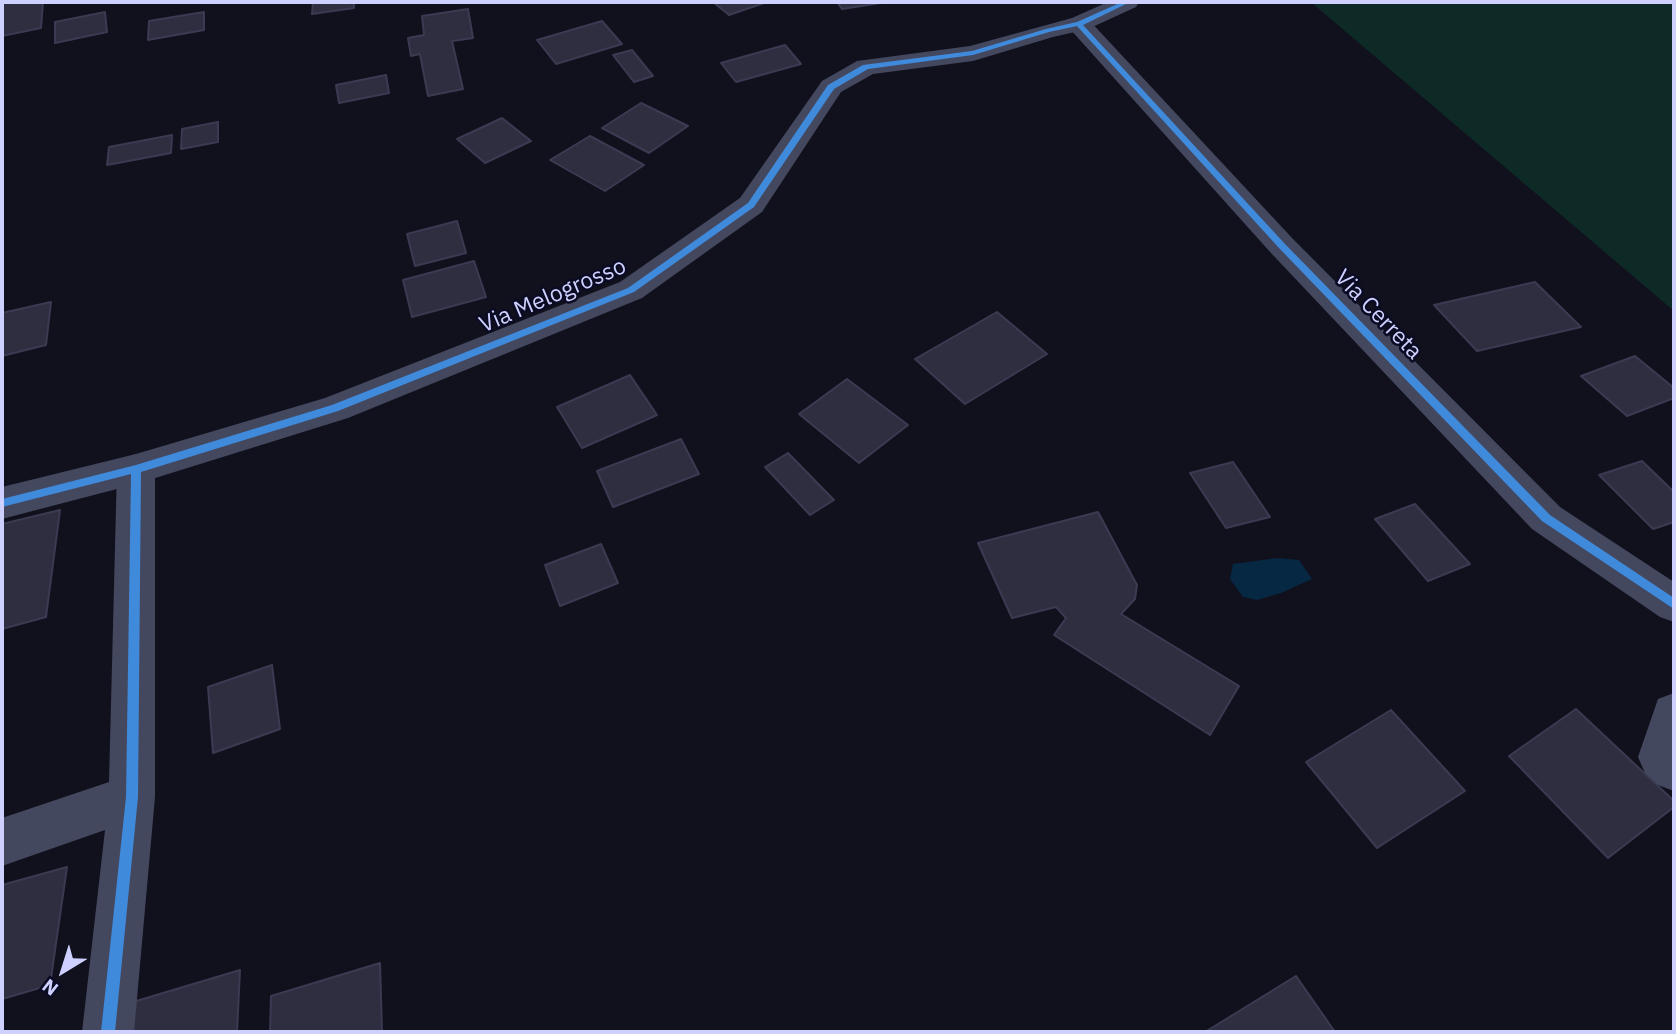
<!DOCTYPE html>
<html>
<head>
<meta charset="utf-8">
<style>
	body { margin:0 }
	#map { position:relative; width:1676px; height:1034px; overflow:hidden; background:#11111d; font-family:"IBM Plex Sans",sans-serif }
	canvas { display:block }
	.frame { position:absolute; inset:0; border:4px solid #ced1ff; pointer-events:none }
	.north { position:absolute; left:28px; top:936px; width:70px; height:70px; -webkit-text-stroke:5px #0b0c23; paint-order:stroke; rotate:218deg; font-size:19px; font-weight:700; line-height:28px; text-align:center; color:#ced1ff }
	.north::after { content:''; display:block; margin:auto; width:24px; height:32px; background:#ced1ff; clip-path:polygon(50% 0,100% 100%,50% 72%,0 100%) }
</style>
</head>
<body>
<div id="map">
<canvas width="1676" height="1034"></canvas>
<div class="frame"></div>
<div class="north">N</div>
</div>
<script>
const context = document.querySelector('canvas').getContext('2d');
context.lineJoin = 'round';
function paint(path, color) {
  context.fillStyle = color;
  context.fill(path, 'evenodd');
}
function toPath(rows) {
  const path = new Path2D();
  for (const r of rows) {
    path.moveTo(r[0], r[1]);
    for (let i = 2; i < r.length; i += 2) path.lineTo(r[i], r[i + 1]);
  }
  return path;
}
function strokePath(path, color, width, dash) {
  context.strokeStyle = color;
  context.lineWidth = width;
  context.lineCap = dash ? 'butt' : 'round';
  context.setLineDash(dash || []);
  context.stroke(path);
}
function label(font, color, halo, rows, align = 'center') {
  context.font = font + ' "IBM Plex Sans",sans-serif';
  context.lineWidth = 5;
  context.setLineDash([]);
  context.textBaseline = 'middle';
  context.strokeStyle = halo;
  context.fillStyle = color;
  for (const [text, x, y, turn = 0] of rows) {
    context.save();
    context.translate(x, y);
    context.rotate((+turn || 0) * Math.PI / 180);
    context.textAlign = isNaN(turn) ? turn : align;
    if (halo) context.strokeText(text, 0, 0);
    context.fillText(text, 0, 0);
    context.restore();
  }
}
paint(toPath([
	[1325,2,1674,2,1674,311,1312,3]
]), '#0e2a26');
paint(toPath([
	[1277,558,1299,560,1312,579,1281,593,1257,600,1243,597,1230,579,1233,564]
]), '#072843');
const building = toPath([
	[2,2,43,2,41,28,2,36,2,2],
	[313,2,354,2,354,8,312,14,313,2],
	[713,2,763,2,764,3,729,15,713,2],
	[837,2,887,2,842,9,837,2],
	[468,9,473,38,452,41,463,89,428,96,420,54,411,56,408,38,424,35,422,16,468,9],
	[105,12,107,32,55,43,55,22,105,12],
	[204,12,204,30,148,40,149,21,204,12],
	[602,21,622,44,556,64,537,40,602,21],
	[785,45,801,64,736,82,721,63,785,45],
	[632,50,653,76,634,82,613,55,632,50],
	[386,75,389,93,339,103,336,85,386,75],
	[641,103,688,126,649,153,602,128,641,103],
	[502,118,531,141,485,163,457,139,502,118],
	[218,122,218,142,181,149,182,129,218,122],
	[172,135,171,153,107,165,109,147,172,135],
	[590,136,644,165,605,191,550,160,590,136],
	[457,221,466,253,415,266,407,234,457,221],
	[474,261,486,297,412,317,403,280,474,261],
	[1535,282,1581,327,1477,351,1434,305,1535,282],
	[51,302,46,345,2,356,2,313,51,302],
	[997,312,1047,354,965,404,915,359,997,312],
	[1635,356,1674,388,1674,398,1627,416,1581,376,1635,356],
	[630,375,657,415,582,448,557,407,630,375],
	[847,379,908,425,859,463,799,414,847,379],
	[681,439,699,474,613,507,597,471,681,439],
	[788,453,834,500,810,515,765,467,788,453],
	[1642,461,1674,492,1674,522,1653,529,1599,475,1642,461],
	[1233,462,1270,517,1226,528,1190,473,1233,462],
	[1415,504,1470,564,1428,581,1375,519,1415,504],
	[60,510,46,617,2,629,2,524,60,510],
	[1098,512,1137,585,1135,599,1121,614,1239,686,1210,735,1054,635,1066,618,1056,607,1012,618,978,543,1098,512],
	[601,544,618,583,560,606,545,565,601,544],
	[272,665,280,729,213,753,208,687,272,665],
	[1576,709,1674,801,1674,807,1608,858,1509,756,1576,709],
	[1391,710,1465,791,1377,848,1306,762,1391,710],
	[67,867,50,985,2,999,2,885,67,867],
	[380,963,382,1032,270,1032,271,996,380,963],
	[240,970,237,1032,130,1032,133,1002,240,970],
	[1296,976,1335,1032,1205,1032,1296,976]
]);
paint(building, '#2e2e40');
strokePath(building, '#3a3b52', 2);
paint(toPath([
	[1079,17,1088,19,1293,239,1560,507,1674,582,1674,622,1660,617,1532,529,1271,253,1070,29,1067,24,1070,19,1079,17],
	[136,454,149,458,155,469,155,797,134,1032,82,1032,105,830,2,866,2,818,109,782,117,469,123,458,136,454],
	[1674,693,1674,791,1658,785,1645,773,1638,757,1658,699,1674,693]
]), '#44485f');
paint(toPath([
	[1108,2,1139,2,1136,7,1088,29,1053,37,973,61,873,74,841,92,762,212,642,298,348,418,136,484,2,519,2,487,136,454,325,398,620,282,740,198,822,81,857,61,970,46,1072,18,1108,2]
]), '#44485f');
paint(toPath([
	[1122,2,1130,2,1083,25,1285,244,1550,515,1674,598,1674,609,1542,521,1279,248,1077,26,1049,32,973,55,868,69,834,89,754,207,634,292,338,411,141,472,138,797,115,1032,101,1032,126,797,131,474,2,507,2,499,136,465,332,405,628,288,748,203,828,85,863,65,972,51,1046,29,1077,22,1122,2]
]), '#408adc');
label('23px', '#ced1ff', '#0b0c23', [
	["Via Melogrosso",553,296,-23],
	["Via Cerreta",1378,315,46]
]);
</script>
</body>
</html>
